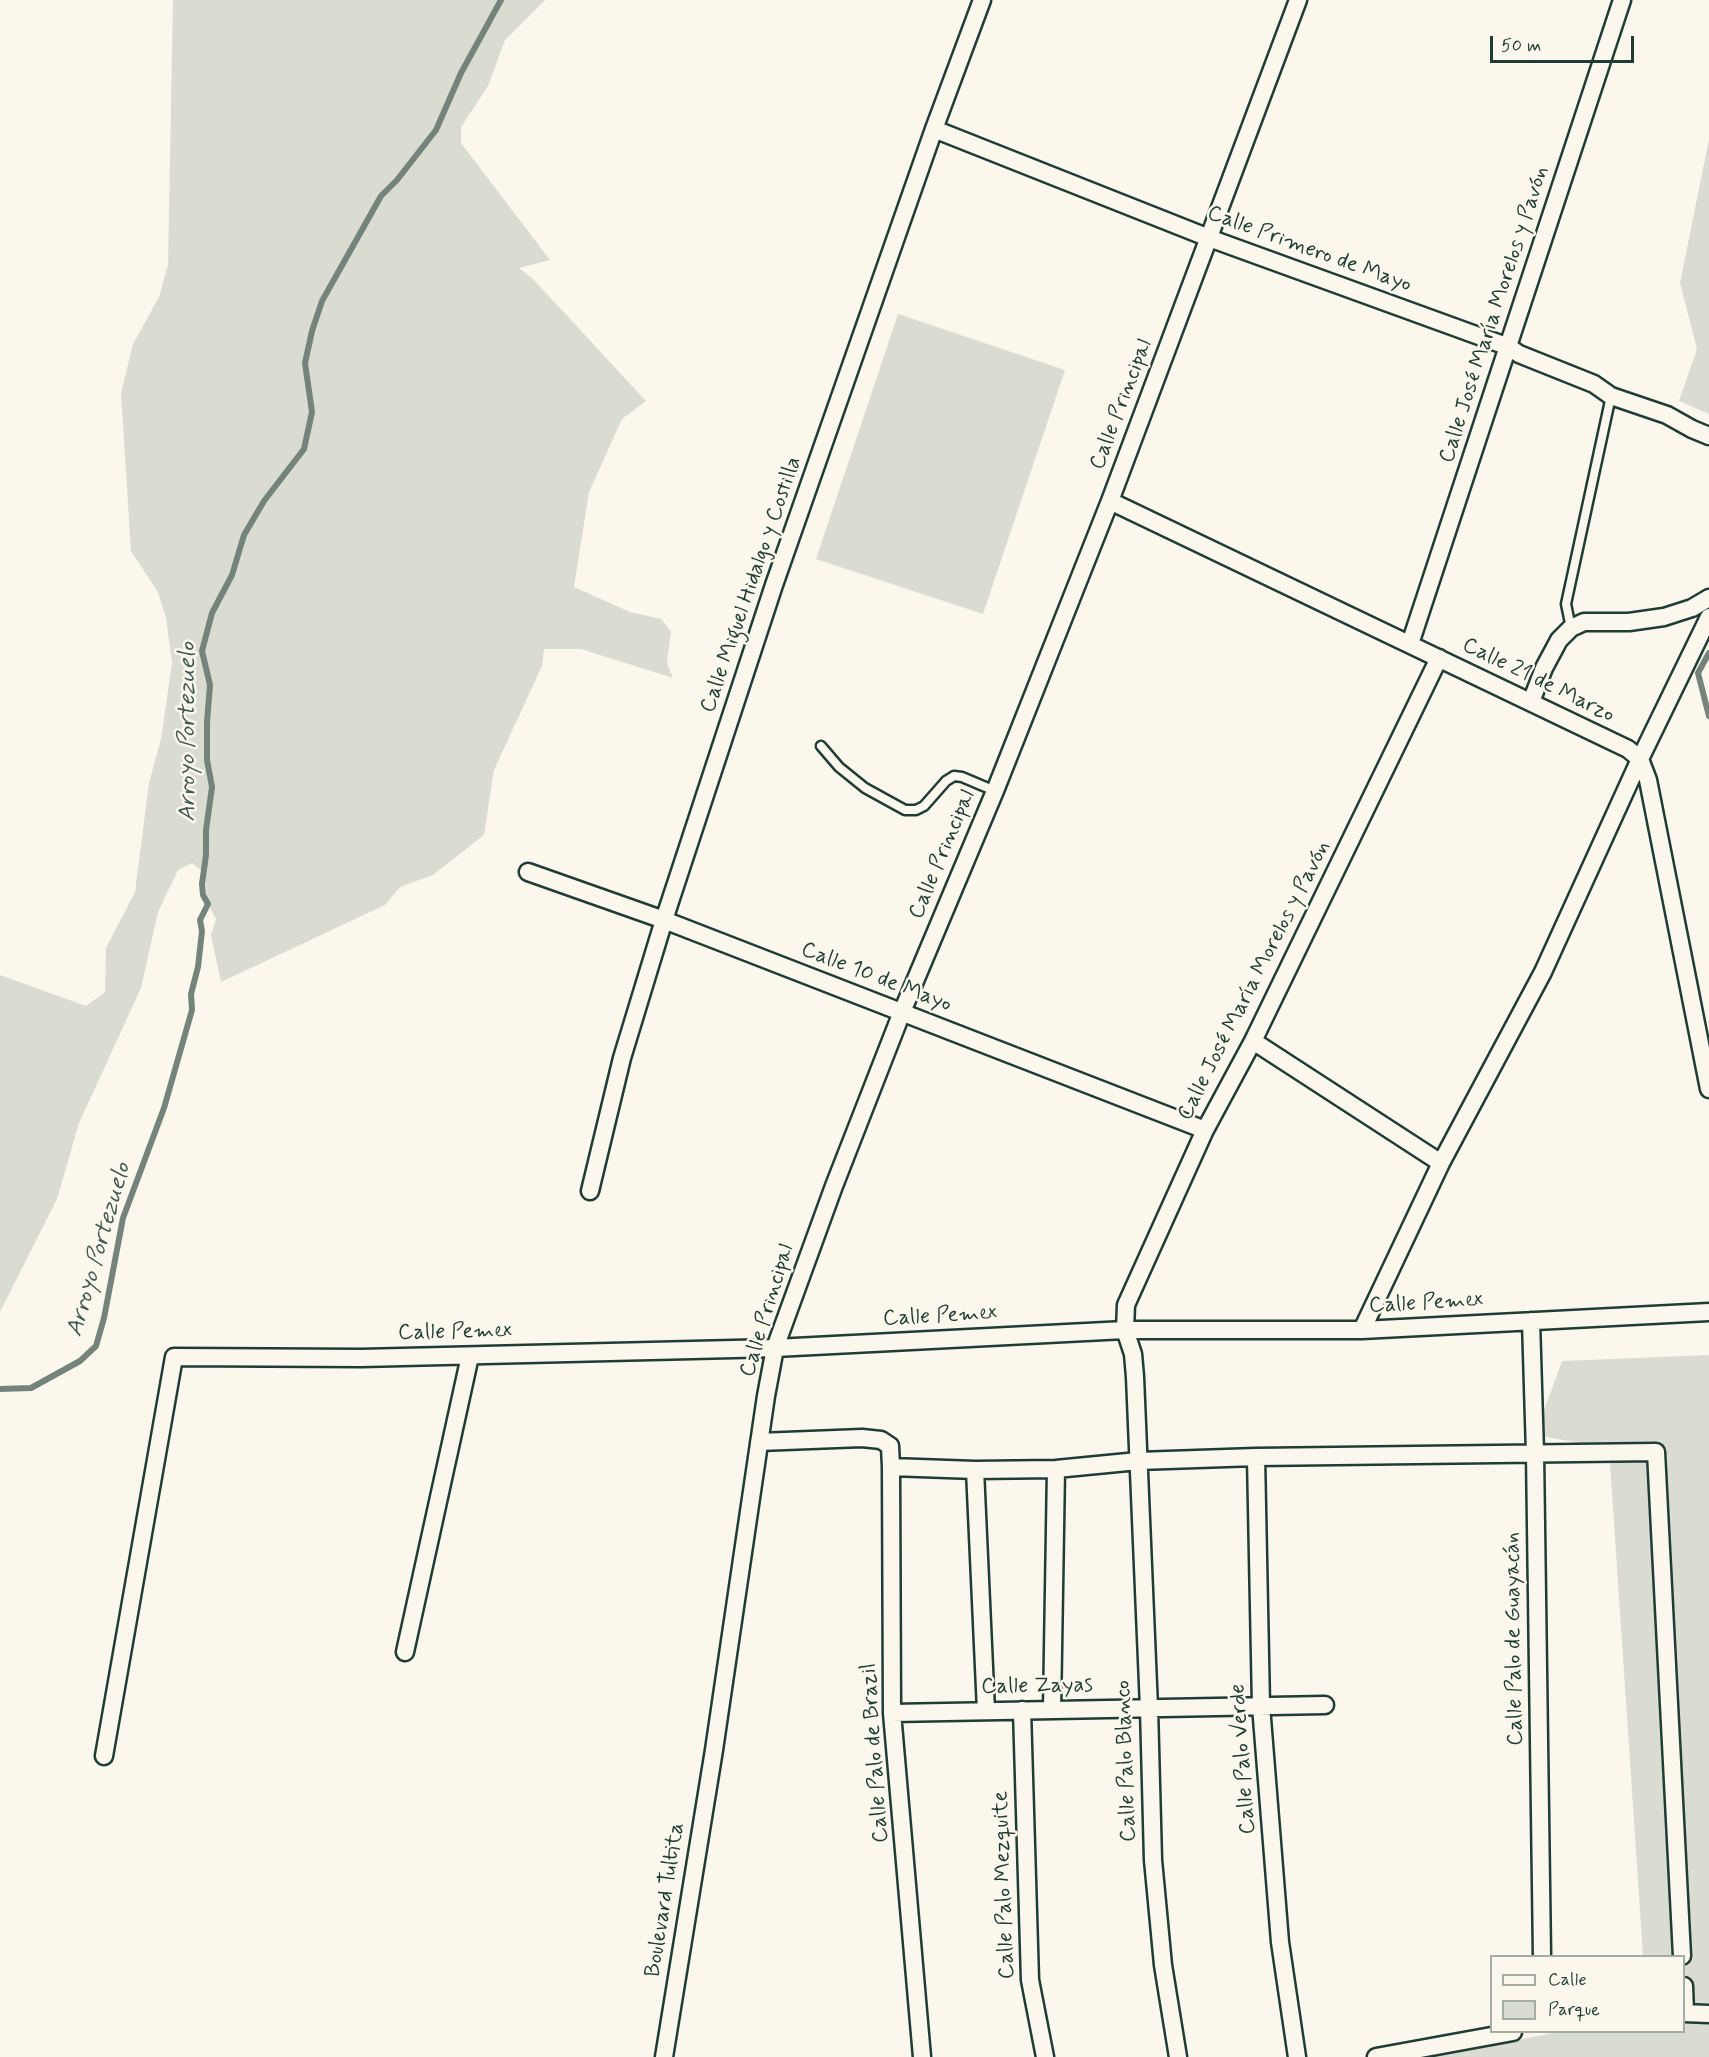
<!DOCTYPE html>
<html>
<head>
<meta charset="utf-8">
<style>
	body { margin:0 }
	#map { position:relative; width:1709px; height:2057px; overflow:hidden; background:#fbf7ec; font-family:Mynerve,sans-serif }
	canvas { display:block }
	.legend { position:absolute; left:1490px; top:1955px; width:195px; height:78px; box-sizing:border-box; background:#fbf7ec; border:2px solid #a3ada2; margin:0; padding:8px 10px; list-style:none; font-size:18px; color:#1f3d34 }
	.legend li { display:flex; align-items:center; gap:12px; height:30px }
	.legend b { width:30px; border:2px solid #a3ada2 }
	.scale { position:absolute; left:1490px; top:36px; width:144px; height:27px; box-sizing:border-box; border:3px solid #1f3d34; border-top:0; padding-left:8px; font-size:18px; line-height:21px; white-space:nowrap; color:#1f3d34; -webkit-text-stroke:4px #fbf7ec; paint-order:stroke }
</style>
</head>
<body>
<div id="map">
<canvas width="1709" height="2057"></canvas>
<ul class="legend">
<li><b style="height:8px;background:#fbf7ec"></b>Calle</li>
<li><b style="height:16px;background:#dbdcd1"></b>Parque</li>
</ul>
<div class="scale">50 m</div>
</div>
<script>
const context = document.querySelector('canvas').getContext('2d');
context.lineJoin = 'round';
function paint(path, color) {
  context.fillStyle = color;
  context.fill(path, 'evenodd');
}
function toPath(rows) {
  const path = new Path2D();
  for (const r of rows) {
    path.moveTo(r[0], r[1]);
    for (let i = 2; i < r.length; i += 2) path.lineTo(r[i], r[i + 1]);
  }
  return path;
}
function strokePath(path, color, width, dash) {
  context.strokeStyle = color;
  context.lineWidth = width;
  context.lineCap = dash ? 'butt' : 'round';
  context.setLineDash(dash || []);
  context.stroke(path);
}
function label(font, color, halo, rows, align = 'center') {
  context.font = font + ' Mynerve,sans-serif';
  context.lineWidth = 5;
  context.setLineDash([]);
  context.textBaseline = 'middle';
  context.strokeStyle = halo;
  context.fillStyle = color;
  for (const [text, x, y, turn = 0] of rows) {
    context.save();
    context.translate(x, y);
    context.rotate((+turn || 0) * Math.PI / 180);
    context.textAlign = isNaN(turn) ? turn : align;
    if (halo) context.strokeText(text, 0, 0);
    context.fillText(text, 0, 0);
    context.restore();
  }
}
paint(toPath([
	[173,0,545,0,505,40,488,86,461,127,461,143,550,260,519,268,532,278,646,401,622,419,589,492,574,587,630,612,661,619,671,631,667,663,673,678,581,649,544,649,542,666,494,770,484,835,433,875,400,887,385,905,221,982,211,935,216,919,208,904,204,872,192,863,178,870,158,912,141,988,79,1123,57,1199,0,1312,0,975,86,1006,105,992,106,948,135,892,149,783,161,739,172,663,166,618,158,592,131,551,121,393,133,344,159,297,168,265],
	[1709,139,1709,414,1679,401,1697,349,1680,283],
	[898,314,1065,370,983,614,816,559],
	[1709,1355,1709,2057,1427,2057,1559,2032,1684,2032,1684,1956,1643,1956,1609,1448,1535,1435,1562,1361]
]), '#dbdcd1');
strokePath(toPath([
	[1709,653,1698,673,1709,716],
	[0,1389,31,1388,80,1361,96,1346,104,1318,123,1218,164,1108,192,1010,191,994,198,967,202,931,200,920,208,904,203,895,202,884,206,855,206,830,212,787,207,760,207,722,210,685,202,651,212,613,232,575,244,535,264,501,304,449,312,412,305,363,312,331,322,301,381,196,397,180,436,130,461,73,501,0]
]), '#74847b', 6);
const service = toPath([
	[1571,628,1566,604,1611,396],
	[821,746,839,767,865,788,905,810,916,810,924,806,946,781,954,776,962,777,995,791]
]);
const minor = toPath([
	[934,129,1209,238,1509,347,1519,354,1594,384,1611,396,1667,415,1692,429,1709,436],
	[1110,501,1628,749,1640,759,1648,780,1709,1089],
	[1410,644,1622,0],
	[1531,702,1544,668,1559,640,1571,628,1584,622,1629,622,1664,617,1692,608,1709,598],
	[528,872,664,920,1205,1130],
	[1253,1041,1441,1163],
	[590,1191,622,1058,664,920,774,585,934,129,982,0],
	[1531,1321,1535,1453,1542,1956],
	[1362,1330,1441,1163,1543,972,1640,759,1709,617],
	[759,1442,862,1438,881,1440,890,1446,891,1467,892,1713,922,2057],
	[1256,1457,1261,1706,1280,1942,1297,2057],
	[891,1467,975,1470,1056,1469,1138,1461,1256,1457,1656,1452,1682,1956],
	[975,1470,986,1711],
	[405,1652,470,1356],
	[1022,1710,1030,1980,1045,2057],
	[1052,1710,1056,1469],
	[892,1713,1325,1705],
	[104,1756,174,1357,361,1358,775,1348,1125,1330,1362,1330,1709,1312],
	[1684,1986,1685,2013],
	[1684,2013,1709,2014],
	[664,2057,714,1750,766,1396,775,1348,834,1186,902,1012,995,791,1110,501,1298,0],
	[1178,2057,1163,1965,1153,1860,1149,1708,1135,1377,1133,1354,1125,1330,1126,1305,1205,1130,1253,1041,1439,658],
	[1376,2057,1513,2032]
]);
strokePath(service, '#1f3d34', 13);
strokePath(minor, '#1f3d34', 21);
strokePath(service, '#fbf7ec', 8);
strokePath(minor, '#fbf7ec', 16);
label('22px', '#1f3d34', '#fbf7ec', [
	["Calle Primero de Mayo",1309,250,20],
	["Calle José María Morelos y Pavón",1495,315,-72],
	["Calle Principal",1122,405,-69],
	["Calle Miguel Hidalgo y Costilla",752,585,-71],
	["Calle 21 de Marzo",1538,681,26],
	["Calle Principal",943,855,-67],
	["Calle 10 de Mayo",876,978,21],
	["Calle José María Morelos y Pavón",1255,981,-63],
	["Calle Pemex",1426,1304,-3],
	["Calle Principal",768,1311,-73],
	["Calle Pemex",940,1317,-3],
	["Calle Pemex",455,1333,-1],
	["Calle Palo de Guayacán",1515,1639,-91],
	["Calle Zayas",1037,1687,-1],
	["Calle Palo de Brazil",876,1753,-94],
	["Calle Palo Verde",1244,1759,-94],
	["Calle Palo Blanco",1127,1761,-92],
	["Calle Palo Mezquite",1005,1885,-92],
	["Boulevard Tultita",666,1900,-81]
]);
label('italic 24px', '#425b52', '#fbf7ec', [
	["Arroyo Portezuelo",189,732,-90],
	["Arroyo Portezuelo",100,1250,-74]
]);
</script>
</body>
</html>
